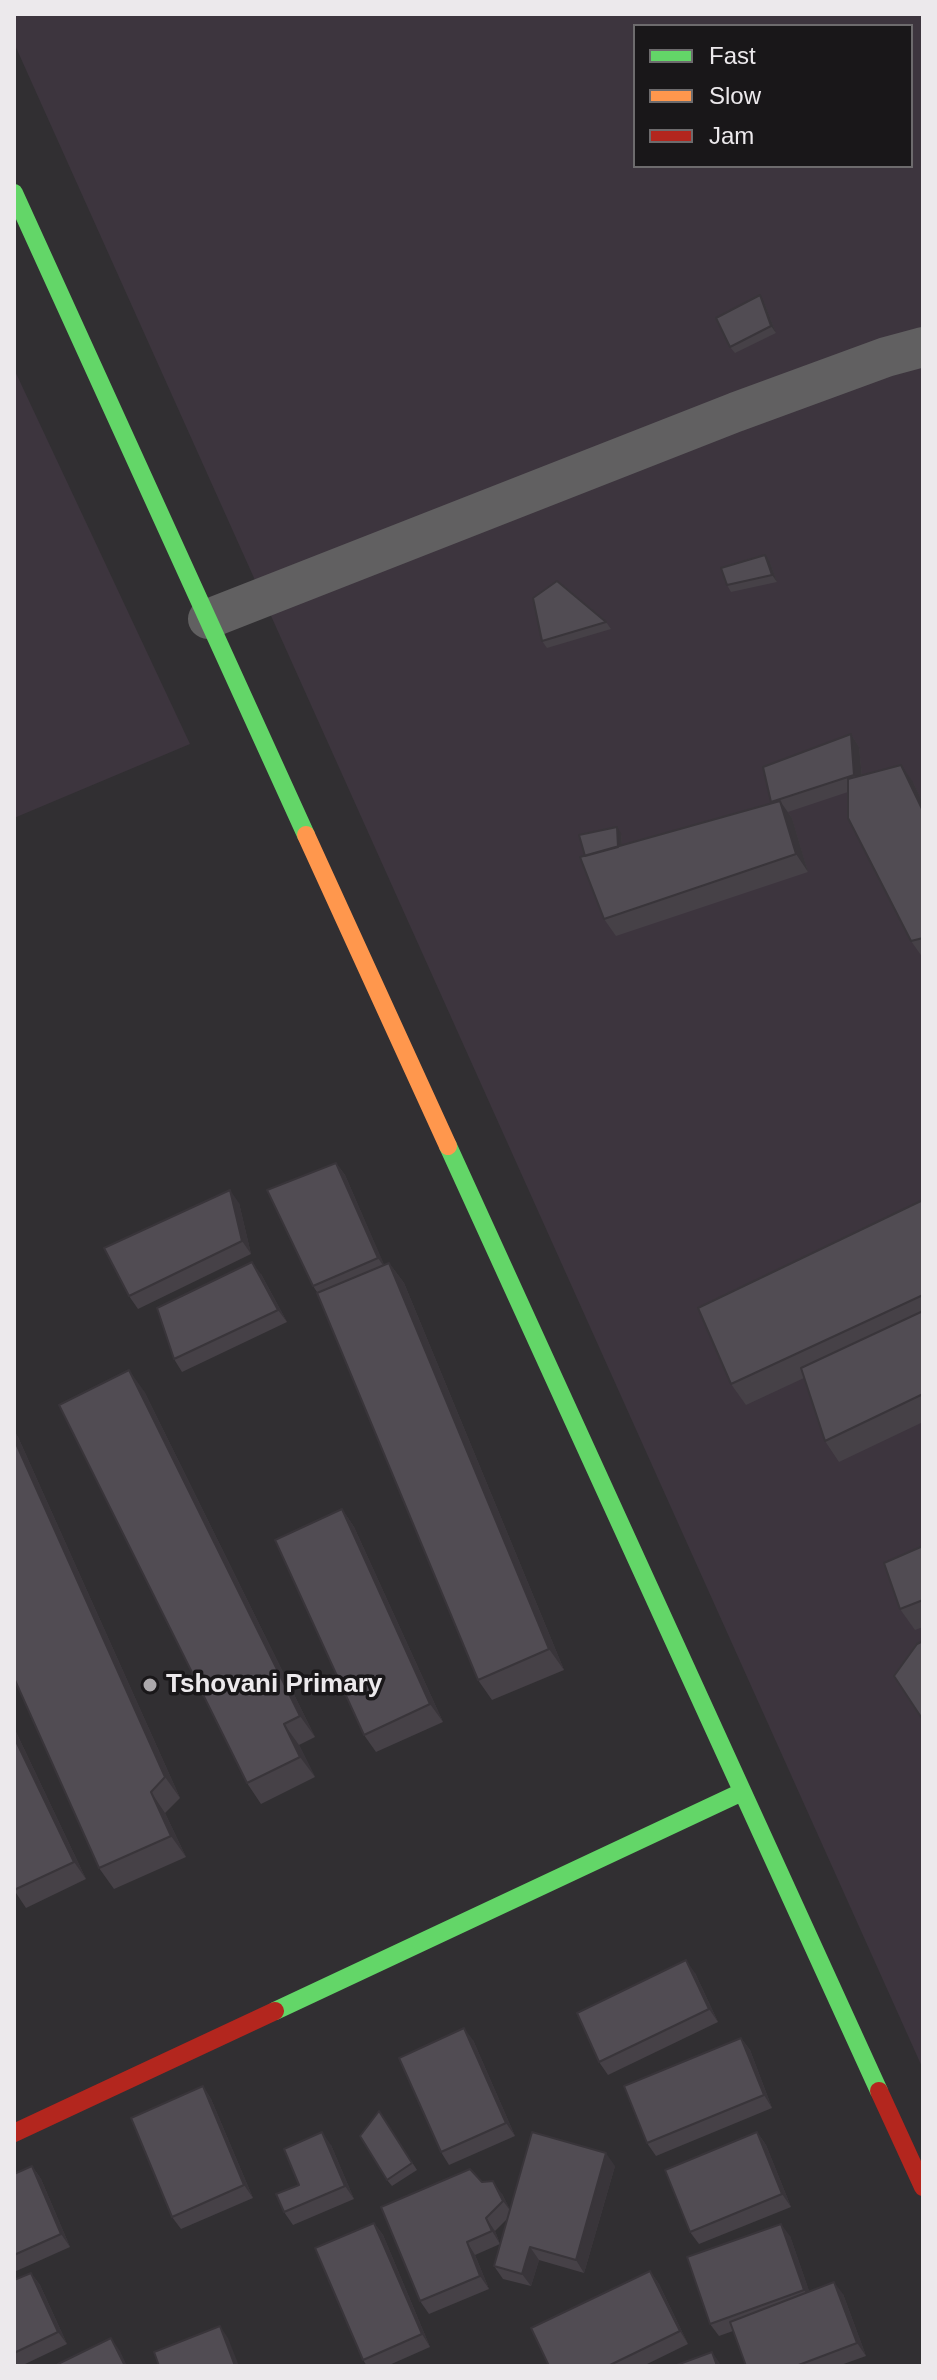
<!DOCTYPE html>
<html>
<head>
<meta charset="utf-8">
<style>
	body { margin:0 }
	#map { position:relative; width:937px; height:2380px; overflow:hidden; background:#312f32; font-family:Arial,sans-serif }
	canvas { display:block }
	.frame { position:absolute; inset:0; border:16px solid #ece9ec; pointer-events:none }
	.legend { position:absolute; left:633px; top:24px; width:280px; height:144px; box-sizing:border-box; background:#191719; border:2px solid #6d6b6d; margin:0; padding:10px 14px; list-style:none; font-size:24px; color:#ece9ec }
	.legend li { display:flex; align-items:center; gap:16px; height:40px }
	.legend b { width:40px; border:2px solid #6d6b6d }
</style>
</head>
<body>
<div id="map">
<canvas width="937" height="2380"></canvas>
<div class="frame"></div>
<ul class="legend">
<li><b style="height:10px;background:#63d668"></b>Fast</li>
<li><b style="height:10px;background:#ff974d"></b>Slow</li>
<li><b style="height:10px;background:#b3261e"></b>Jam</li>
</ul>
</div>
<script>
const context = document.querySelector('canvas').getContext('2d');
context.lineJoin = 'round';
function paint(path, color) {
  context.fillStyle = color;
  context.fill(path, 'evenodd');
}
function toPath(rows) {
  const path = new Path2D();
  for (const r of rows) {
    path.moveTo(r[0], r[1]);
    for (let i = 2; i < r.length; i += 2) path.lineTo(r[i], r[i + 1]);
  }
  return path;
}
function strokePath(path, color, width, dash) {
  context.strokeStyle = color;
  context.lineWidth = width;
  context.lineCap = dash ? 'butt' : 'round';
  context.setLineDash(dash || []);
  context.stroke(path);
}
function label(font, color, halo, rows, align = 'center') {
  context.font = font + ' Arial,sans-serif';
  context.lineWidth = 7;
  context.setLineDash([]);
  context.textBaseline = 'middle';
  context.strokeStyle = halo;
  context.fillStyle = color;
  for (const [text, x, y, turn = 0] of rows) {
    context.save();
    context.translate(x, y);
    context.rotate((+turn || 0) * Math.PI / 180);
    context.textAlign = isNaN(turn) ? turn : align;
    if (halo) context.strokeText(text, 0, 0);
    context.fillText(text, 0, 0);
    context.restore();
  }
}
paint(toPath([
	[14,14,923,14,923,2069,14,43],
	[635,26,911,26,911,166,635,166],
	[14,369,190,744,14,818]
]), '#3d353e');
strokePath(toPath([
	[208,619,736,412,886,357,923,347]
]), '#616061', 40);
strokePath(toPath([
	[14,193,306,835],
	[448,1146,879,2091],
	[275,2011,742,1792]
]), '#63d668', 18);
strokePath(toPath([
	[306,835,448,1146]
]), '#ff974d', 18);
strokePath(toPath([
	[879,2091,923,2187],
	[14,2133,275,2011]
]), '#b3261e', 18);
paint(toPath([
	[764,302,776,333,735,353,730,347],
	[770,562,777,582,731,592,727,585],
	[606,622,611,629,547,648,542,641],
	[851,734,859,747,862,776,913,782,923,803,923,958,911,941,848,792,788,812,792,818,808,872,616,936,604,919,585,856,621,833,622,845,772,803],
	[336,1163,345,1175,384,1265,389,1263,404,1283,564,1670,492,1700,478,1680,317,1292,313,1286],
	[923,1200,923,1422,839,1462,825,1441,804,1378,746,1405,731,1384],
	[239,1203,251,1254,138,1309,129,1296],
	[261,1274,287,1322,182,1372,174,1359],
	[144,1391,315,1737,299,1745,315,1777,261,1804,247,1783],
	[14,1431,18,1437,180,1798,165,1813,186,1857,114,1889,99,1868,14,1678],
	[342,1509,354,1527,443,1722,376,1752,364,1735],
	[923,1546,923,1627,915,1630,900,1609],
	[16,1732,86,1879,26,1908,14,1890],
	[695,1973,718,2022,608,2075,599,2062],
	[741,2038,750,2050,772,2108,656,2156,647,2143],
	[473,2040,515,2136,449,2165,441,2152],
	[203,2086,211,2099,253,2198,181,2229,172,2217],
	[379,2111,417,2170,392,2186,387,2180],
	[757,2132,766,2145,791,2207,699,2244,690,2232],
	[331,2145,354,2199,293,2225,284,2212,299,2185],
	[32,2166,41,2179,70,2247,14,2272,14,2174],
	[615,2166,584,2273,539,2260,531,2286,503,2279,494,2266,508,2218,495,2231,500,2244,475,2255,489,2289,429,2314,420,2301,482,2182,502,2194,510,2210],
	[374,2223,383,2235,430,2347,387,2366,367,2366,363,2360],
	[790,2236,809,2291,843,2294,866,2356,838,2366,746,2366,733,2331,719,2336,710,2324],
	[650,2271,659,2284,688,2344,643,2366,549,2366],
	[31,2273,40,2285,67,2344,21,2366,14,2366,14,2280]
]), '#464147');
paint(toPath([
	[760,295,764,302,776,333,771,326],
	[765,555,770,562,777,582,772,575],
	[851,734,859,747,863,788,854,775],
	[901,765,913,782,923,803,923,811],
	[780,801,792,818,808,872,796,854],
	[617,827,621,833,623,859,619,853],
	[336,1163,345,1175,387,1271,378,1258],
	[230,1190,239,1203,251,1254,242,1241],
	[252,1262,261,1274,287,1322,278,1310],
	[389,1263,404,1283,564,1670,549,1649],
	[129,1370,144,1391,315,1737,300,1716],
	[14,1431,18,1437,180,1798,165,1777,14,1439],
	[342,1509,354,1527,443,1722,430,1704],
	[284,1724,299,1745,315,1777,300,1757],
	[14,1730,16,1732,86,1879,74,1862,14,1737],
	[151,1792,165,1813,186,1857,171,1836],
	[686,1960,695,1973,718,2022,709,2009],
	[464,2028,473,2040,515,2136,506,2123],
	[741,2038,750,2050,772,2108,764,2095],
	[203,2086,211,2099,253,2198,244,2185],
	[322,2132,331,2145,354,2199,345,2186],
	[757,2132,766,2145,791,2207,782,2194],
	[606,2153,615,2166,584,2273,576,2260],
	[32,2166,41,2179,70,2247,61,2234],
	[493,2181,502,2194,512,2213,503,2201],
	[486,2218,495,2231,500,2244,492,2231],
	[374,2223,383,2235,430,2347,422,2334],
	[781,2224,790,2236,813,2302,804,2290],
	[467,2242,475,2255,489,2289,480,2276],
	[530,2247,539,2260,531,2286,522,2274],
	[650,2271,659,2284,688,2344,680,2331],
	[31,2273,40,2285,67,2344,58,2332],
	[834,2282,843,2294,866,2356,857,2343],
	[220,2326,228,2338,239,2366,235,2366],
	[111,2338,120,2351,127,2366,125,2366],
	[712,2352,721,2365,721,2366,717,2366]
]), '#39353a');
const building = toPath([
	[760,295,771,326,730,347,716,318,760,295],
	[765,555,772,575,727,585,721,568,765,555],
	[557,581,606,622,542,641,533,598,557,581],
	[851,734,854,775,771,802,763,767,851,734],
	[901,765,923,811,923,938,911,941,848,818,848,779,901,765],
	[780,801,796,854,604,919,580,857,780,801],
	[617,827,618,847,585,856,579,835,617,827],
	[336,1163,378,1258,313,1286,267,1190,336,1163],
	[230,1190,242,1241,129,1296,104,1248,230,1190],
	[923,1200,923,1295,731,1384,698,1308,923,1200],
	[252,1262,278,1310,174,1359,157,1308,252,1262],
	[389,1263,549,1649,478,1680,317,1293,389,1263],
	[923,1311,923,1394,825,1441,801,1368,923,1311],
	[129,1370,300,1716,284,1724,300,1757,247,1783,59,1405,129,1370],
	[14,1439,165,1777,151,1792,171,1836,99,1868,14,1678,14,1439],
	[342,1509,430,1704,364,1735,275,1540,342,1509],
	[923,1546,923,1600,900,1609,884,1563,923,1546],
	[923,1641,923,1720,894,1676,917,1644,923,1641],
	[14,1737,74,1862,14,1890,14,1737],
	[686,1960,709,2009,599,2062,577,2013,686,1960],
	[464,2028,506,2123,441,2152,399,2058,464,2028],
	[741,2038,764,2095,647,2143,624,2086,741,2038],
	[203,2086,244,2185,172,2217,131,2118,203,2086],
	[379,2111,412,2163,387,2180,360,2136,379,2111],
	[322,2132,345,2186,284,2212,276,2194,299,2185,284,2149,322,2132],
	[532,2132,606,2153,576,2260,530,2247,522,2274,494,2266,532,2132],
	[757,2132,782,2194,690,2232,665,2170,757,2132],
	[32,2166,61,2234,14,2255,14,2174,32,2166],
	[470,2169,482,2182,493,2181,503,2201,486,2218,492,2231,467,2242,480,2276,420,2301,381,2207,470,2169],
	[374,2223,422,2334,363,2360,315,2248,374,2223],
	[781,2224,804,2290,710,2324,687,2257,781,2224],
	[650,2271,680,2331,608,2366,549,2366,531,2328,650,2271],
	[31,2273,58,2332,14,2353,14,2280,31,2273],
	[834,2282,857,2343,796,2366,746,2366,730,2322,834,2282],
	[220,2326,235,2366,159,2366,154,2352,220,2326],
	[111,2338,125,2366,58,2366,58,2364,111,2338],
	[712,2352,717,2366,674,2366,712,2352]
]);
paint(building, '#514c53');
strokePath(building, '#39353a', 2);
for (const [x, y, r, color] of [
	[150,1685,8,"#aba8ab"]
]) {
  const dot = new Path2D();
  dot.arc(x, y, r, 0, 2 * Math.PI);
  context.fillStyle = color;
  context.fill(dot);
  strokePath(dot, '#191719', 3);
}
label('bold 26px', '#ece9ec', '#191719', [
	["Tshovani Primary",166,1685]
], 'left');
</script>
</body>
</html>
